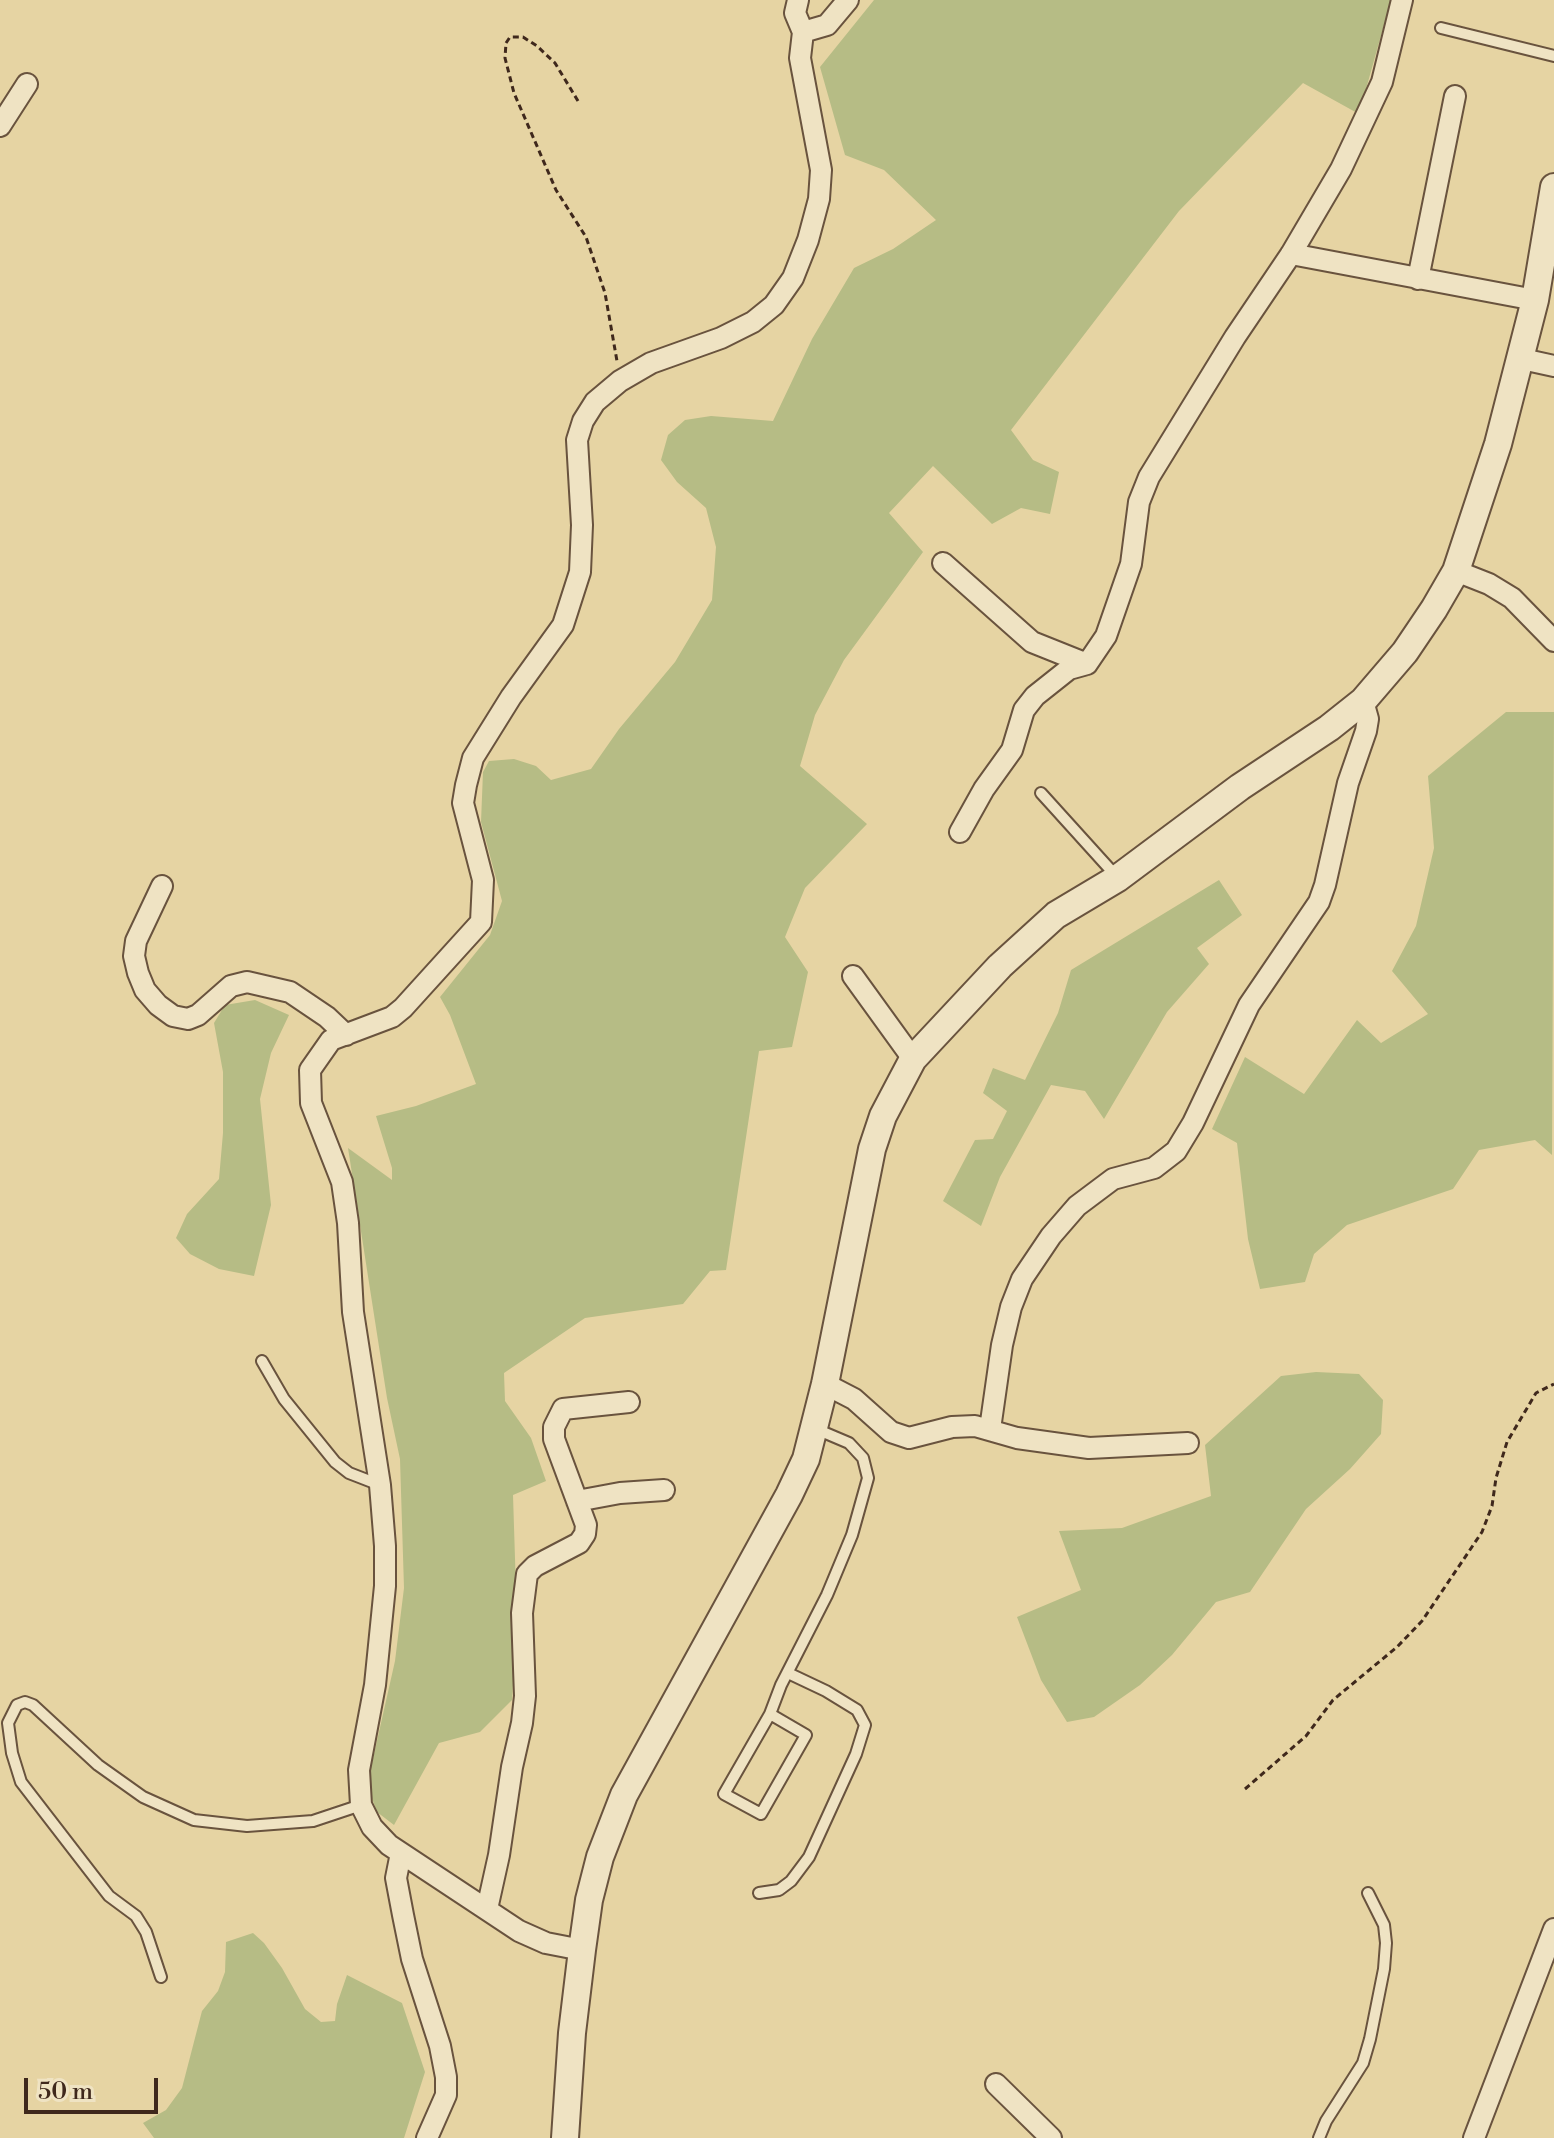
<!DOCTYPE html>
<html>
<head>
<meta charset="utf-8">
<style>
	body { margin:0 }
	#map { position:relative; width:1554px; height:2138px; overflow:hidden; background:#e6d4a3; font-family:"Libre Bodoni",serif }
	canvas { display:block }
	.scale { position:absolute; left:24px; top:2078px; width:134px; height:36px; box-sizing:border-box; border:4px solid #3f281c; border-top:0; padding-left:10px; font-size:24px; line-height:28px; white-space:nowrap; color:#3f281c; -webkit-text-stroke:6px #efe3c3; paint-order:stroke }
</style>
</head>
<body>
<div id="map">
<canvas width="1554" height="2138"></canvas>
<div class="scale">50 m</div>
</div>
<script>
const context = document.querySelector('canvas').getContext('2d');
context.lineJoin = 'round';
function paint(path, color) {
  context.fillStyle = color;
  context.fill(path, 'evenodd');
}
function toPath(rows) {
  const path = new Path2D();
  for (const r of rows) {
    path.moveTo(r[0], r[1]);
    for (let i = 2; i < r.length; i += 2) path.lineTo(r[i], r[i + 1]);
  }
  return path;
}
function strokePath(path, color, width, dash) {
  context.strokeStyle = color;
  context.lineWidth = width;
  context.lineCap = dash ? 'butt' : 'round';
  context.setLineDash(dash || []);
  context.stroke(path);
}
paint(toPath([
	[874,0,1391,0,1359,114,1303,83,1179,211,1011,430,1033,460,1059,472,1050,514,1021,508,992,524,933,466,889,513,923,552,844,660,815,715,800,766,867,824,805,888,785,937,808,972,792,1047,759,1051,726,1270,710,1271,683,1304,585,1318,504,1373,505,1401,531,1438,546,1481,513,1495,517,1622,512,1700,480,1732,439,1743,394,1825,377,1812,367,1785,395,1661,404,1588,400,1459,387,1398,348,1148,392,1180,392,1168,376,1116,416,1106,476,1084,450,1015,440,997,490,935,502,901,481,822,483,772,489,761,514,759,536,766,551,780,591,769,619,729,675,662,712,600,716,547,706,508,677,482,661,460,668,435,685,420,711,416,773,421,812,339,854,268,893,249,936,220,884,170,845,155,820,67],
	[1506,712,1554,712,1552,1155,1535,1140,1479,1150,1453,1189,1347,1225,1314,1254,1305,1282,1260,1289,1248,1239,1237,1143,1212,1129,1245,1057,1304,1094,1357,1020,1381,1043,1428,1014,1392,971,1416,926,1434,848,1428,776],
	[1219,880,1242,915,1197,948,1209,964,1167,1012,1104,1119,1085,1091,1051,1085,1000,1177,981,1226,943,1201,975,1140,993,1139,1007,1111,983,1093,993,1068,1025,1080,1058,1013,1071,970],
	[255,1000,289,1015,271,1053,260,1099,271,1205,254,1276,219,1269,190,1254,176,1238,187,1214,219,1179,223,1133,223,1072,214,1023,225,1005],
	[1316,1372,1359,1374,1383,1400,1381,1434,1350,1469,1306,1509,1250,1592,1216,1602,1172,1655,1140,1685,1094,1717,1067,1722,1041,1680,1017,1617,1081,1590,1059,1531,1122,1528,1211,1496,1205,1445,1281,1376],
	[253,1933,264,1943,282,1968,305,2009,321,2022,335,2021,337,2004,347,1975,402,2003,425,2072,404,2138,154,2138,143,2123,166,2110,182,2088,202,2011,218,1991,225,1972,226,1942]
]), '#b6bc85');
const service = toPath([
	[1441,28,1554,56],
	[1041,793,1117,877],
	[262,1361,284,1399,335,1462,349,1473,380,1485],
	[770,1714,806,1735,761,1814,724,1794,770,1714,781,1685,827,1595,852,1535,868,1478,863,1458,849,1443,816,1429],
	[759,1893,779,1890,791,1881,809,1857,856,1754,865,1725,857,1710,826,1691,788,1673],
	[161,1977,146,1932,136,1916,109,1896,21,1782,12,1753,8,1723,17,1705,25,1702,33,1705,98,1765,143,1797,194,1820,247,1826,313,1821,361,1805],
	[1319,2138,1326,2121,1363,2063,1370,2039,1384,1969,1386,1943,1384,1925,1368,1893]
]);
const minor = toPath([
	[803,32,827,25,848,0],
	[0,126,27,84],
	[1291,254,1535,300],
	[1418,279,1455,96],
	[1522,359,1554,366],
	[943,563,1032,642,1087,664],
	[1456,571,1489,584,1512,598,1554,641],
	[960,832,984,789,1012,750,1024,710,1035,696,1069,669,1087,664,1106,636,1131,564,1139,502,1149,477,1235,337,1291,254,1341,169,1382,82,1402,0],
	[162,886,136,941,134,956,138,973,145,990,158,1005,173,1016,188,1019,198,1015,231,986,247,982,290,992,327,1017,346,1035],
	[853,976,913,1059],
	[825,1384,854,1399,891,1432,909,1438,952,1427,975,1426,1017,1438,1089,1448,1188,1443],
	[990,1429,1002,1345,1011,1307,1022,1279,1051,1236,1077,1206,1113,1179,1154,1168,1176,1151,1193,1123,1249,1005,1319,902,1325,885,1348,783,1366,731,1368,719,1363,701],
	[577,1501,620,1493,664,1490],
	[401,1853,396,1878,403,1915,412,1959,440,2046,446,2077,446,2095,427,2138],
	[487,1909,499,1855,512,1767,522,1723,525,1696,522,1613,527,1574,535,1566,579,1543,585,1534,586,1525,554,1439,554,1427,563,1409,629,1402],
	[582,1950,546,1943,519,1931,389,1845,372,1827,361,1805,359,1770,375,1685,385,1586,385,1546,380,1485,353,1312,348,1223,342,1182,311,1103,310,1070,331,1040,392,1017,403,1008,481,922,483,880,463,803,466,785,473,758,511,697,563,625,580,572,582,525,577,440,583,421,595,402,620,381,651,363,721,338,753,322,774,305,793,278,808,240,819,199,821,170,800,58,803,32,795,13,798,0],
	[996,2084,1051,2138],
	[1474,2138,1554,1929]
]);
const tertiary = toPath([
	[565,2138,572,2033,582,1950,589,1900,600,1857,624,1795,789,1495,806,1459,825,1384,872,1149,883,1116,913,1059,1000,966,1056,915,1118,878,1240,787,1329,728,1363,701,1405,652,1434,609,1456,571,1498,444,1535,300,1554,187]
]);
strokePath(service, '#69533e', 14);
strokePath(minor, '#69533e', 24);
strokePath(tertiary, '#69533e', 30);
strokePath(toPath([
	[578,101,555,63,537,46,523,37,510,37,506,43,505,58,514,93,556,190,586,237,605,293,617,361],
	[1245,1789,1306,1736,1333,1700,1397,1647,1422,1621,1482,1532,1492,1506,1496,1478,1507,1442,1536,1393,1554,1384]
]), '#3f281c', 3, [6, 4]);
strokePath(service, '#efe3c3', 10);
strokePath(minor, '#efe3c3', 20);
strokePath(tertiary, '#efe3c3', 26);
</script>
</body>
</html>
